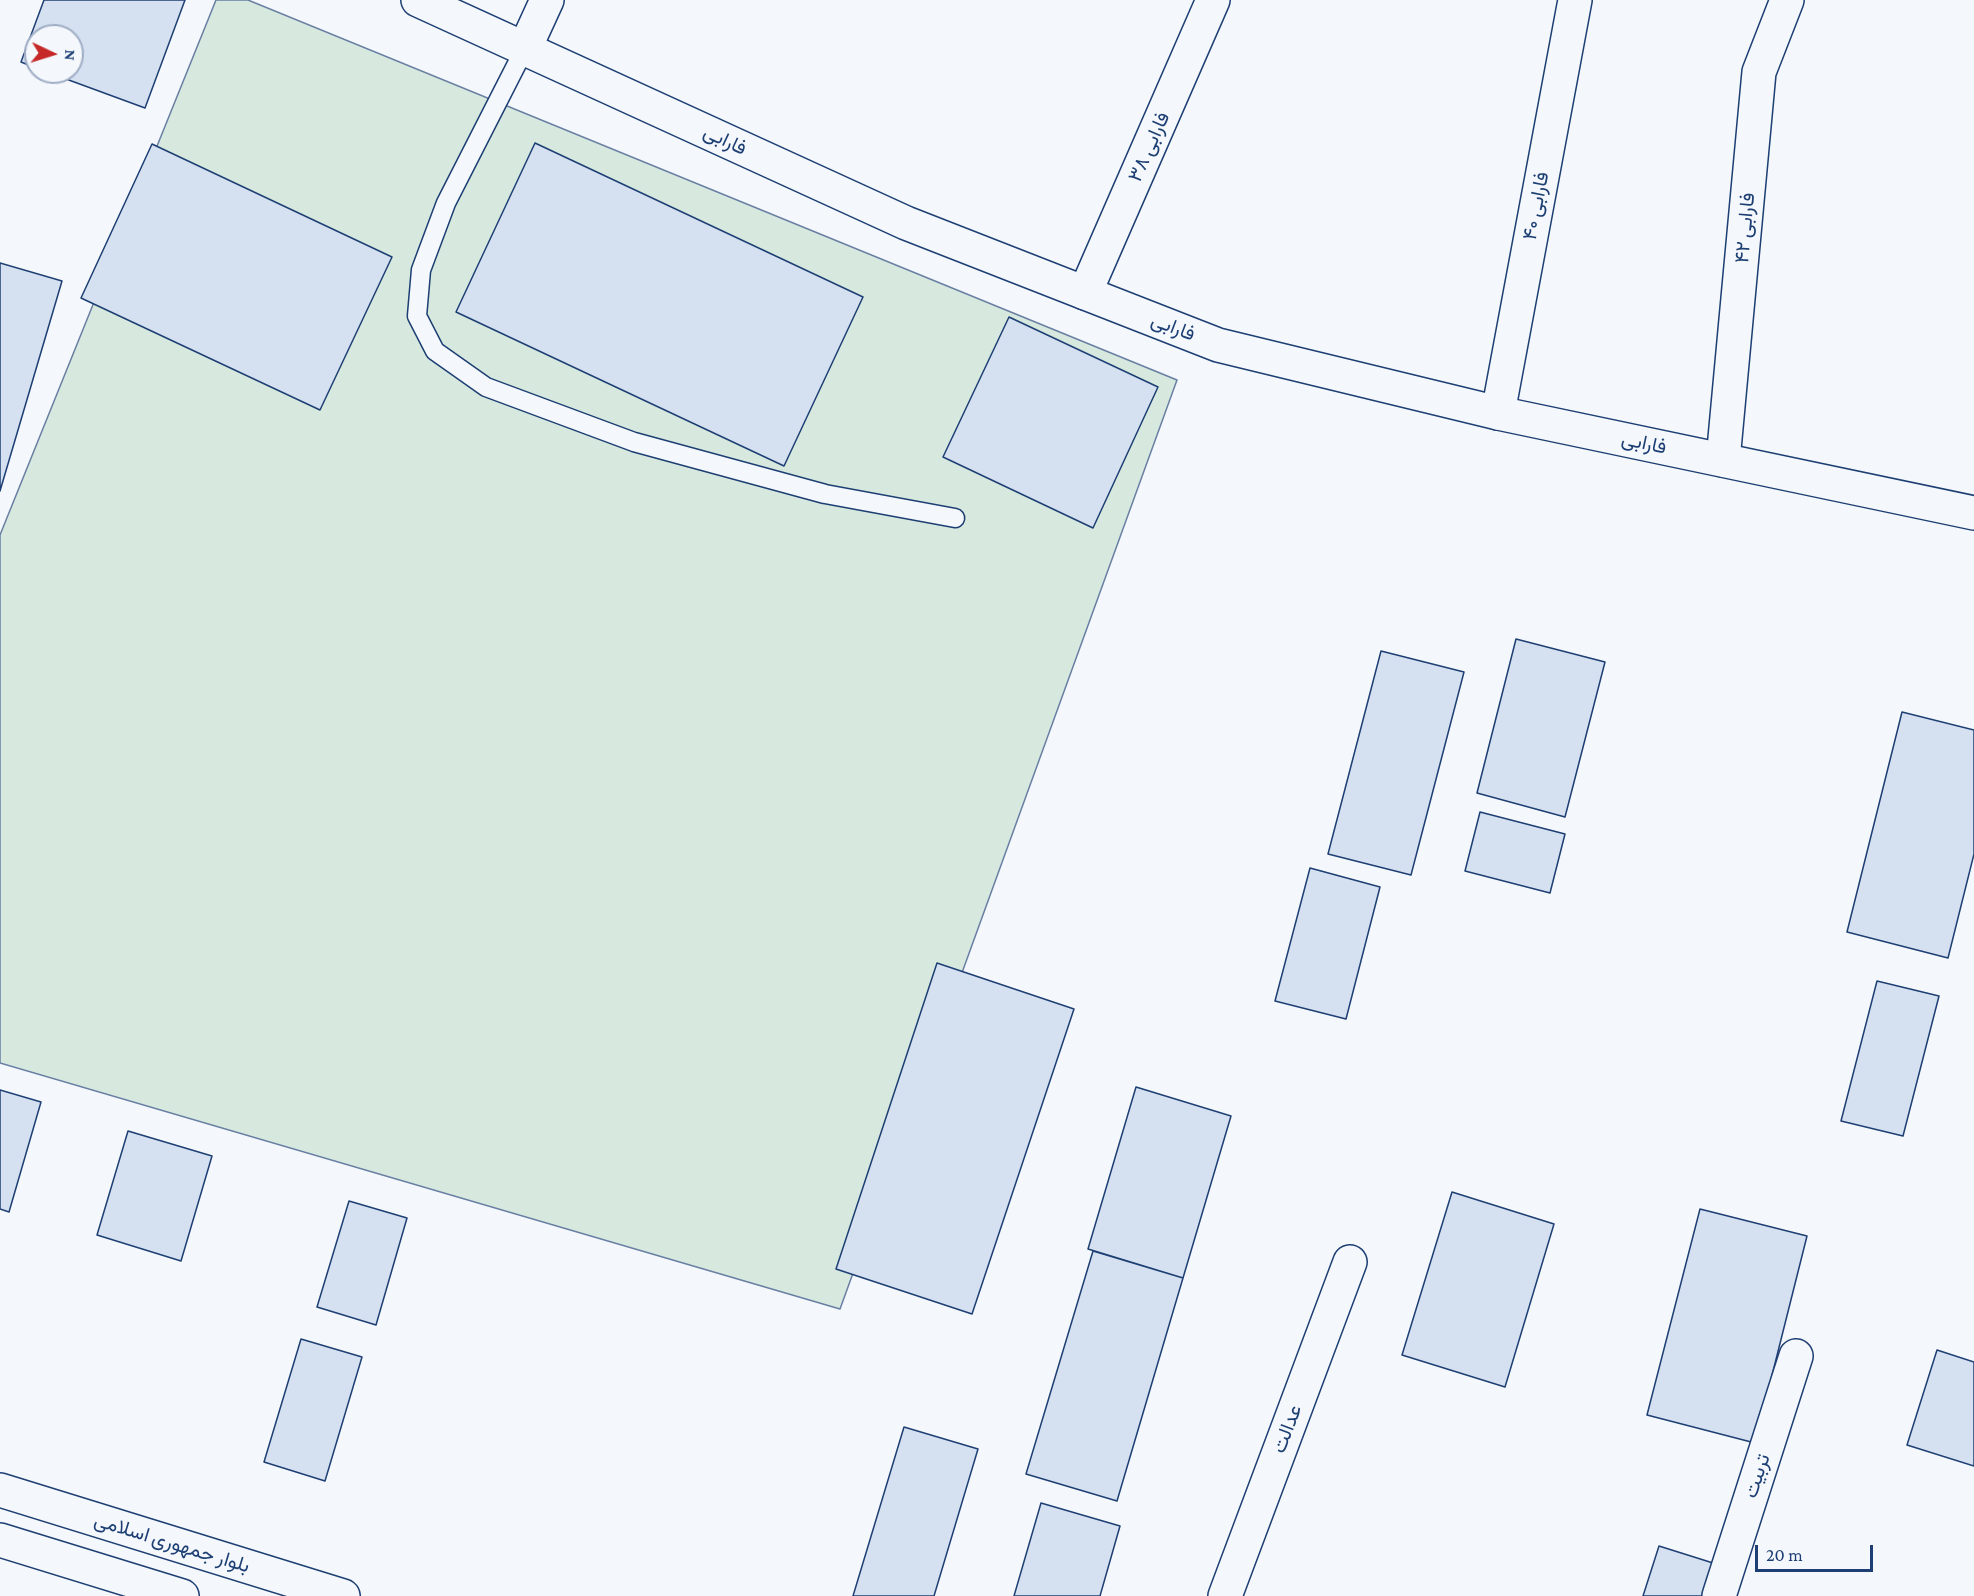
<!DOCTYPE html>
<html>
<head>
<meta charset="utf-8">
<style>
	body { margin:0 }
	#map { position:relative; width:1974px; height:1596px; overflow:hidden; background:#f4f7fb; font-family:"Crimson Pro",serif }
	canvas { display:block }
	.north { position:absolute; left:24px; top:24px; width:60px; height:60px; box-sizing:border-box; background:#f4f7fb; border:2px solid #9eadc5; border-radius:50%; rotate:94deg; font-size:16px; font-weight:700; line-height:24px; text-align:center; color:#1d3f73 }
	.north::after { content:''; display:block; margin:auto; width:21px; height:27px; background:#c62828; clip-path:polygon(50% 0,100% 100%,50% 72%,0 100%) }
	.scale { position:absolute; left:1755px; top:1545px; width:118px; height:27px; box-sizing:border-box; border:3px solid #1d3f73; border-top:0; padding-left:8px; font-size:18px; line-height:21px; white-space:nowrap; color:#1d3f73; -webkit-text-stroke:4px #f4f7fb; paint-order:stroke }
</style>
</head>
<body>
<div id="map">
<canvas width="1974" height="1596"></canvas>
<div class="north">N</div>
<div class="scale">20 m</div>
</div>
<script>
const context = document.querySelector('canvas').getContext('2d');
context.lineJoin = 'round';
function paint(path, color) {
  context.fillStyle = color;
  context.fill(path, 'evenodd');
}
function toPath(rows) {
  const path = new Path2D();
  for (const r of rows) {
    path.moveTo(r[0], r[1]);
    for (let i = 2; i < r.length; i += 2) path.lineTo(r[i], r[i + 1]);
  }
  return path;
}
function strokePath(path, color, width, dash) {
  context.strokeStyle = color;
  context.lineWidth = width;
  context.lineCap = dash ? 'butt' : 'round';
  context.setLineDash(dash || []);
  context.stroke(path);
}
function label(font, color, halo, rows, align = 'center') {
  context.font = font + ' "Crimson Pro",Vazirmatn,serif';
  context.lineWidth = 4.5;
  context.setLineDash([]);
  context.textBaseline = 'middle';
  context.strokeStyle = halo;
  context.fillStyle = color;
  for (const [text, x, y, turn = 0] of rows) {
    context.save();
    context.translate(x, y);
    context.rotate((+turn || 0) * Math.PI / 180);
    context.textAlign = isNaN(turn) ? turn : align;
    if (halo) context.strokeText(text, 0, 0);
    context.fillText(text, 0, 0);
    context.restore();
  }
}
const green = toPath([
	[216,0,248,0,1177,380,840,1309,0,1063,0,535,216,0]
]);
paint(green, '#d7e8df');
strokePath(green, '#687fa3', 1.5);
const building = toPath([
	[44,0,185,0,145,108,47,72,72,72,72,36,36,36,36,68,21,62,44,0],
	[535,143,863,297,784,466,456,312,535,143],
	[152,144,392,257,320,410,81,298,152,144],
	[0,263,62,281,0,491,0,263],
	[1009,317,1158,387,1093,528,943,457,1009,317],
	[1516,639,1605,662,1565,817,1477,793,1516,639],
	[1381,651,1464,672,1411,875,1328,854,1381,651],
	[1902,712,1974,730,1974,854,1948,958,1847,932,1902,712],
	[1480,812,1565,834,1550,893,1465,871,1480,812],
	[1310,868,1380,887,1346,1019,1275,1001,1310,868],
	[937,963,1074,1009,972,1314,836,1269,937,963],
	[1877,981,1939,996,1903,1136,1841,1121,1877,981],
	[1136,1087,1231,1116,1183,1278,1088,1249,1136,1087],
	[0,1090,41,1102,9,1212,0,1209,0,1090],
	[128,1131,212,1156,181,1261,97,1235,128,1131],
	[1452,1192,1554,1224,1505,1387,1402,1355,1452,1192],
	[349,1201,407,1218,376,1325,317,1307,349,1201],
	[1700,1209,1807,1236,1755,1443,1647,1415,1700,1209],
	[1093,1251,1183,1278,1117,1501,1026,1474,1093,1251],
	[301,1339,362,1357,325,1481,264,1462,301,1339],
	[1937,1350,1974,1362,1974,1466,1907,1445,1937,1350],
	[904,1427,978,1449,934,1596,853,1596,904,1427],
	[1041,1503,1120,1526,1100,1596,1014,1596,1041,1503],
	[1659,1546,1713,1563,1703,1596,1643,1596,1659,1546]
]);
paint(building, '#d5e0f0');
strokePath(building, '#1d3f73', 1.5);
const lane = toPath([
	[525,48,446,203,421,270,417,316,435,351,486,387,634,442,825,494,955,518]
]);
const street = toPath([
	[525,48,547,0],
	[1085,293,1213,0],
	[1498,413,1575,0],
	[1723,460,1759,72,1787,0],
	[1225,1596,1350,1262],
	[1719,1596,1796,1356]
]);
const secondary = toPath([
	[418,0,906,223,1218,345,1498,413,1974,513],
	[0,1490,343,1596],
	[0,1540,182,1596]
]);
strokePath(lane, '#1d3f73', 21);
strokePath(street, '#1d3f73', 36);
strokePath(secondary, '#1d3f73', 36);
strokePath(lane, '#f4f7fb', 18);
strokePath(street, '#f4f7fb', 33);
strokePath(secondary, '#f4f7fb', 33);
label('20px', '#1d3f73', '#f4f7fb', [
	["فارابی",725,140,25],
	["فارابی ۳۸",1149,147,-66],
	["فارابی ۴۰",1536,206,-79],
	["فارابی ۴۲",1745,228,-85],
	["فارابی",1173,327,21],
	["فارابی",1644,443,12],
	["عدالت",1287,1429,-69],
	["تربیت",1757,1476,-72],
	["بلوار جمهوری اسلامی",172,1543,17]
]);
</script>
</body>
</html>
